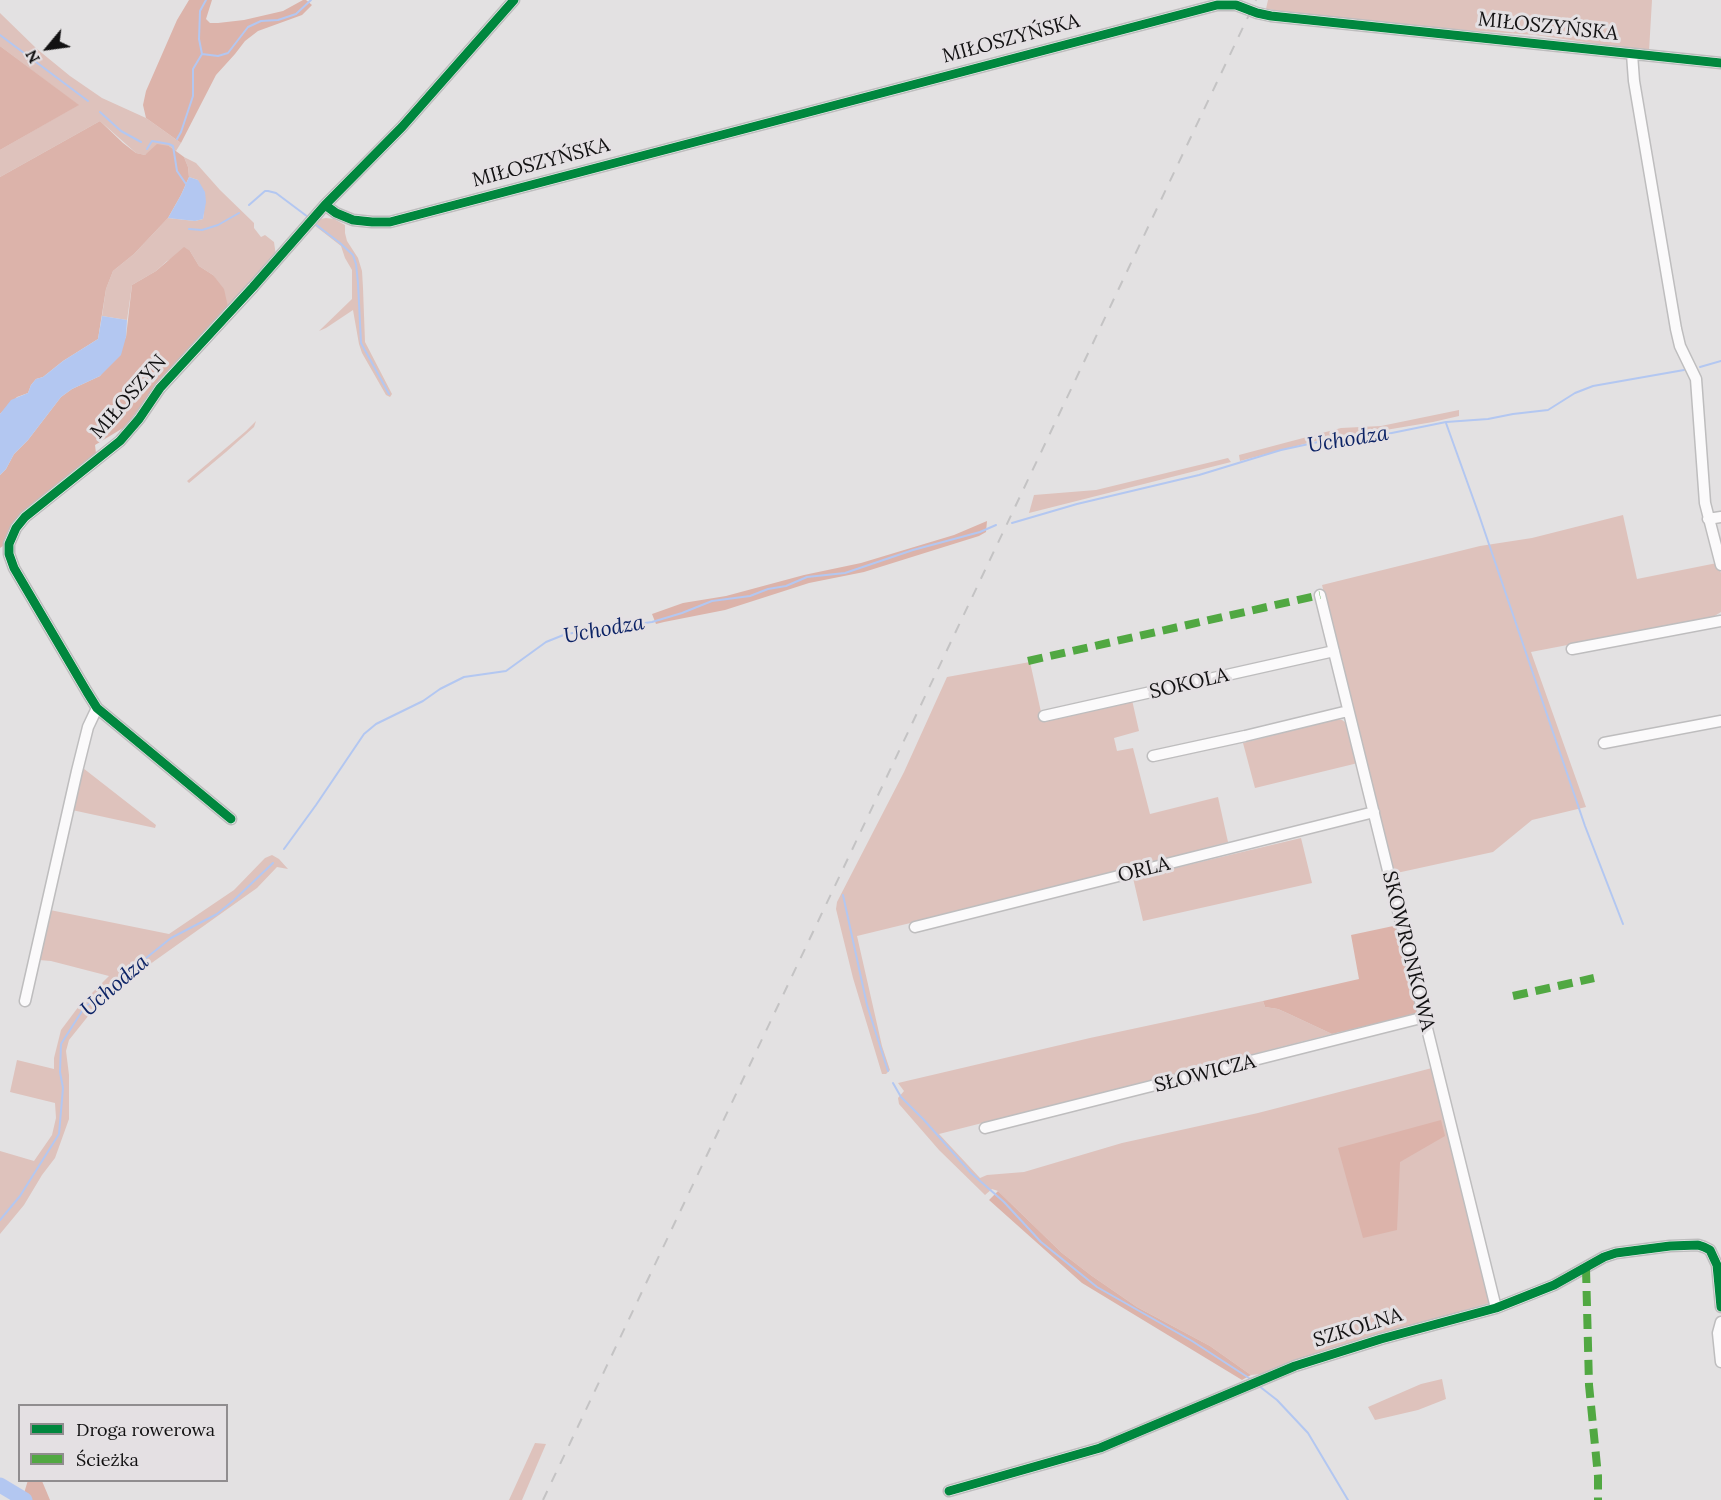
<!DOCTYPE html>
<html>
<head>
<meta charset="utf-8">
<style>
	body { margin:0 }
	#map { position:relative; width:1721px; height:1500px; overflow:hidden; background:#e3e1e2; font-family:Lora,serif }
	canvas { display:block }
	.legend { position:absolute; left:18px; top:1404px; width:210px; height:78px; box-sizing:border-box; background:#e4e0e3; border:2px solid #908d8f; margin:0; padding:8px 10px; list-style:none; font-size:18px; color:#121112 }
	.legend li { display:flex; align-items:center; gap:12px; height:30px }
	.legend b { width:30px; border:2px solid #908d8f }
	.north { position:absolute; left:18px; top:18px; width:60px; height:60px; -webkit-text-stroke:4px #e4e0e3; paint-order:stroke; rotate:241deg; font-size:16px; font-weight:700; line-height:24px; text-align:center; color:#121112 }
	.north::after { content:''; display:block; margin:auto; width:21px; height:27px; background:#121112; clip-path:polygon(50% 0,100% 100%,50% 72%,0 100%) }
</style>
</head>
<body>
<div id="map">
<canvas width="1721" height="1500"></canvas>
<ul class="legend">
<li><b style="height:8px;background:#00873e"></b>Droga rowerowa</li>
<li><b style="height:8px;background:#51a842"></b>Ścieżka</li>
</ul>
<div class="north">N</div>
</div>
<script>
const context = document.querySelector('canvas').getContext('2d');
context.lineJoin = 'round';
function paint(path, color) {
  context.fillStyle = color;
  context.fill(path, 'evenodd');
}
function toPath(rows) {
  const path = new Path2D();
  for (const r of rows) {
    path.moveTo(r[0], r[1]);
    for (let i = 2; i < r.length; i += 2) path.lineTo(r[i], r[i + 1]);
  }
  return path;
}
function strokePath(path, color, width, dash) {
  context.strokeStyle = color;
  context.lineWidth = width;
  context.lineCap = dash ? 'butt' : 'round';
  context.setLineDash(dash || []);
  context.stroke(path);
}
function label(font, color, halo, rows, align = 'center') {
  context.font = font + ' Lora,serif';
  context.lineWidth = 6;
  context.setLineDash([]);
  context.textBaseline = 'middle';
  context.strokeStyle = halo;
  context.fillStyle = color;
  for (const [text, x, y, turn = 0] of rows) {
    context.save();
    context.translate(x, y);
    context.rotate((+turn || 0) * Math.PI / 180);
    context.textAlign = isNaN(turn) ? turn : align;
    if (halo) context.strokeText(text, 0, 0);
    context.fillText(text, 0, 0);
    context.restore();
  }
}
paint(toPath([
	[1268,0,1652,0,1649,51,1535,35,1409,26,1266,9],
	[0,13,37,49,70,76,102,98,146,118,181,143,176,151,169,146,145,155,136,153,100,121,0,177,0,150,78,105,0,46],
	[184,157,196,163,220,190,254,223,254,228,261,237,265,235,274,242,276,256,228,307,213,275,199,266,190,251,167,261,156,271,132,285,127,320,102,316,106,289,113,271,134,254,168,218,195,221,203,219,204,212,198,180,189,177,188,167],
	[326,218,334,219,345,225,345,233,347,241,358,258,362,271,363,288,365,342,392,394,390,397,386,395,362,353,359,344,353,310,326,328,319,331,352,299,352,270,345,258,341,246,314,225,320,219],
	[1459,410,1459,416,1433,422,1362,434,1338,435,1240,461,1239,455,1341,428,1381,426],
	[256,421,254,427,226,452,189,483,187,481,246,431],
	[1228,458,1231,462,1029,513,1034,495,1096,490],
	[1623,515,1637,579,1717,563,1721,573,1721,612,1713,617,1531,652,1586,807,1532,820,1493,852,1392,874,1322,585,1480,546,1532,538],
	[1030,662,1041,712,1132,700,1139,731,1114,738,1117,751,1133,748,1150,814,1218,797,1228,842,1095,878,857,936,882,1046,890,1070,886,1074,882,1074,853,978,836,909,837,902,904,772,947,677],
	[1337,719,1342,720,1349,725,1358,763,1255,788,1243,743],
	[83,768,156,825,155,828,72,810],
	[1301,838,1312,883,1143,921,1133,878],
	[272,855,279,859,288,869,277,867,257,888,153,962,93,1010,69,1040,66,1051,69,1075,69,1119,55,1158,42,1175,24,1205,0,1234,0,1151,34,1161,52,1135,56,1118,55,1103,10,1092,17,1060,54,1069,54,1058,61,1030,79,1006,109,976,51,961,39,960,50,910,169,934,234,890,265,858],
	[1263,1001,1265,1007,1278,1009,1287,1013,1332,1034,939,1134,980,1178,987,1175,1024,1172,1122,1143,1258,1113,1432,1068,1489,1303,1325,1351,1261,1374,1251,1375,1210,1346,1137,1307,1092,1276,1062,1253,998,1191,992,1189,985,1195,939,1150,899,1104,898,1098,904,1091,898,1083,1090,1038],
	[1442,1379,1446,1399,1418,1410,1375,1420,1368,1407,1421,1384],
	[535,1443,546,1444,522,1500,509,1500]
]), '#dec2bc');
paint(toPath([
	[189,0,212,0,206,19,210,23,218,23,244,20,283,11,303,0,306,0,312,5,302,15,258,31,245,41,235,54,216,75,181,143,146,118,143,105,146,91,177,20],
	[0,46,79,105,0,150],
	[100,121,123,143,136,153,145,155,157,144,169,146,184,157,188,167,189,177,181,195,168,218,134,254,113,271,106,289,98,339,63,361,43,377,36,379,31,385,28,393,17,397,0,414,0,177],
	[184,247,190,251,199,266,213,275,224,289,228,307,152,391,131,419,123,428,95,445,96,453,20,515,12,526,3,546,0,548,0,475,6,469,14,454,28,440,61,397,72,389,100,376,126,337,132,285,156,271],
	[987,521,986,532,979,536,864,572,809,583,725,610,664,622,656,624,652,614,683,603,726,596,804,575,861,563,954,535],
	[1398,925,1417,1014,1332,1034,1287,1013,1278,1009,1265,1007,1263,1001,1359,979,1351,935],
	[1441,1120,1445,1136,1400,1162,1397,1230,1363,1238,1338,1148],
	[998,1191,1062,1253,1092,1276,1137,1307,1210,1346,1251,1375,1242,1380,1082,1283,989,1200],
	[28,1480,42,1481,50,1500,22,1500]
]), '#dcb3aa');
paint(toPath([
	[189,177,198,180,205,192,206,202,203,219,195,221,168,218,181,195],
	[102,316,127,320,126,337,121,355,100,376,72,389,61,397,28,440,14,454,6,469,0,475,0,414,11,400,28,393,31,385,36,379,43,377,63,361,98,339]
]), '#b3c7f1');
strokePath(toPath([
	[0,35,88,101],
	[202,54,199,39,200,11,206,0],
	[100,112,121,131,141,142],
	[177,139,181,132,193,96,193,69,202,54,218,56,228,53,248,27,261,21,278,20,296,14,311,0],
	[147,149,152,141,169,144,173,146,177,171,186,184],
	[249,205,265,191,268,191,276,193,308,217],
	[315,224,340,243,353,255,356,264,358,283,361,343,389,394],
	[189,229,202,230,218,225,239,213],
	[1700,367,1721,361],
	[1446,423,1478,512,1585,826,1623,924],
	[1012,523,1077,504,1199,475,1281,450,1346,436,1372,437,1446,422,1488,419,1513,414,1548,410,1575,393,1593,386,1684,370],
	[284,849,316,805,364,734,376,724,423,701,440,689,464,677,506,671,546,642,566,634,652,622,682,613,712,601,750,596,768,589,786,586,807,577,845,573,913,550,980,532,996,525],
	[843,895,867,1005,888,1071],
	[893,1083,901,1097,924,1120,971,1173,1004,1202,1041,1242,1097,1287,1192,1341,1252,1380],
	[0,1220,20,1196,59,1134,63,1088,60,1072,61,1044,84,1008,171,938,217,914,234,900,273,863],
	[1259,1386,1277,1400,1308,1433,1348,1500]
]), '#b3c7f1', 2);
strokePath(toPath([
	[0,1485,25,1500]
]), '#b3c7f1', 15);
const minor = toPath([
	[1632,54,1634,81,1676,329,1680,346,1696,379,1705,503,1721,565],
	[325,205,336,213,353,220,372,222,390,222,1217,5,1236,5,1257,13,1271,16,1721,63],
	[1708,519,1721,517],
	[1320,595,1496,1308],
	[1572,649,1721,621],
	[1044,716,1334,651],
	[1604,743,1721,721],
	[1153,756,1245,736,1348,711],
	[231,819,97,708,87,692,14,568,9,554,9,544,16,528,25,517,120,441,139,419,160,388,253,287,325,205,402,127,514,0],
	[915,927,1374,812],
	[25,1001,77,771,88,727,97,708],
	[985,1128,1425,1017],
	[1721,1322,1718,1333,1721,1362],
	[949,1491,1100,1448,1295,1366,1381,1339,1496,1308,1554,1285,1604,1257,1616,1253,1670,1246,1698,1245,1704,1247,1710,1250,1717,1265,1721,1307]
]);
strokePath(minor, '#bebdbe', 13);
strokePath(minor, '#fbfafb', 10);
strokePath(toPath([
	[543,1500,1256,0]
]), '#c4c3c4', 2, [10, 10]);
strokePath(toPath([
	[1028,661,1320,595],
	[1513,996,1594,978],
	[1586,1268,1589,1385,1598,1476,1598,1500]
]), '#51a842', 8, [15, 8]);
strokePath(toPath([
	[325,205,336,213,353,220,372,222,390,222,1217,5,1236,5,1257,13,1271,16,1721,63],
	[231,819,97,708,87,692,14,568,9,554,9,544,16,528,25,517,120,441,139,419,160,388,253,287,325,205,402,127,514,0],
	[949,1491,1100,1448,1295,1366,1381,1339,1496,1308,1554,1285,1604,1257,1616,1253,1670,1246,1698,1245,1704,1247,1710,1250,1717,1265,1721,1307]
]), '#00873e', 9);
label('20px', '#121112', '#e4e0e3', [
	["MIŁOSZYŃSKA",1548,27,6],
	["MIŁOSZYŃSKA",1011,39,-15],
	["MIŁOSZYŃSKA",541,163,-15],
	["MIŁOSZYN",129,397,-49],
	["SOKOLA",1189,684,-13],
	["ORLA",1144,870,-14],
	["SKOWRONKOWA",1408,951,76],
	["SŁOWICZA",1205,1074,-14],
	["SZKOLNA",1358,1328,-17]
]);
label('italic 21px', '#0b2265', '#e4e0e3', [
	["Uchodza",1348,440,-9],
	["Uchodza",604,630,-10],
	["Uchodza",115,986,-41]
]);
</script>
</body>
</html>
